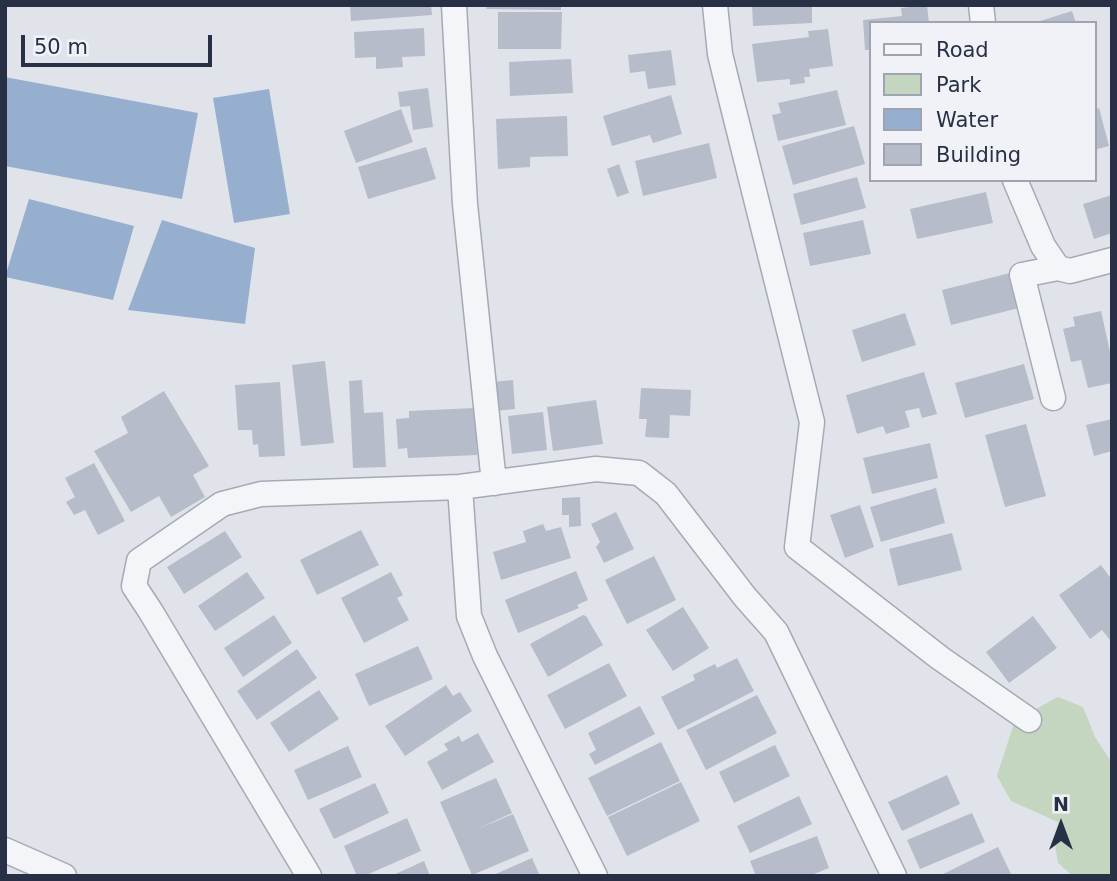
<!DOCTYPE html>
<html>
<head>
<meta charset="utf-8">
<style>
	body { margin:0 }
	#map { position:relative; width:1117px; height:881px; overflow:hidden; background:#e0e3ea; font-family:"DejaVu Sans",sans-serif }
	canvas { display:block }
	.frame { position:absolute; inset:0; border:7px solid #273044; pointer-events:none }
	.legend { position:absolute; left:869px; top:21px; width:228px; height:161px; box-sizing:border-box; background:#f0f2f8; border:2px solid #a0a4b0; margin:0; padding:9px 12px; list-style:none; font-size:21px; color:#273044 }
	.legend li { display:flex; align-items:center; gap:14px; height:35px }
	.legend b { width:35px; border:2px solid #a0a4b0 }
	.north { position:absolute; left:1026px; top:790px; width:70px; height:70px; -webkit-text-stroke:5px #f0f2f8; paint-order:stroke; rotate:0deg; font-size:19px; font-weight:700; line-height:28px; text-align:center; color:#273044 }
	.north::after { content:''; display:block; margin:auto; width:24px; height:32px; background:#273044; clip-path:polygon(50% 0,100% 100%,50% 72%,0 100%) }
	.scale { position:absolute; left:21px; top:35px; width:191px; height:32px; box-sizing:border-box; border:4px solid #273044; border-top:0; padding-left:9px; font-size:21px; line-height:24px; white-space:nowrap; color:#273044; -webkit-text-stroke:5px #f0f2f8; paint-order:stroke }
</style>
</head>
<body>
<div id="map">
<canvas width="1117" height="881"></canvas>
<div class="frame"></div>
<ul class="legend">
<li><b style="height:9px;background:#f3f5f8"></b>Road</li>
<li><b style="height:19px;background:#c4d5c0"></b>Park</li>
<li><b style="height:19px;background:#97afce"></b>Water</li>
<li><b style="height:19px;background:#b6bcc9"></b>Building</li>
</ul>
<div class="north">N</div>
<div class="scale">50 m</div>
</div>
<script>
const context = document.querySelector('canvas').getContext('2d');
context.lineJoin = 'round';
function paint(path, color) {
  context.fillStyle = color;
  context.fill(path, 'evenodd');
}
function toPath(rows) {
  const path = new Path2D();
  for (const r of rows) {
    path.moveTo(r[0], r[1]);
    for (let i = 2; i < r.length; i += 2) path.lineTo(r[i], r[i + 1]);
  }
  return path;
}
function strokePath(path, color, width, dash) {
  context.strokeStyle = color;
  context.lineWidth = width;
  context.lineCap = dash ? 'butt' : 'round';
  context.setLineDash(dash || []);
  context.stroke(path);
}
paint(toPath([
	[1058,697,1083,707,1095,737,1112,763,1112,876,1073,876,1058,863,1054,839,1058,822,1011,801,997,776,1013,726,1025,715]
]), '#c4d5c0');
paint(toPath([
	[5,77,198,113,182,199,5,166],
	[269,89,290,214,234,223,213,98],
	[29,199,134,226,113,300,5,277],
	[162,220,255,248,245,324,128,310]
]), '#97afce');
paint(toPath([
	[350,5,431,5,432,15,351,21],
	[487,5,561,5,561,10,486,9],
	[752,5,812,5,812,23,753,26],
	[927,5,929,23,870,23,870,50,865,50,863,20,902,16,901,8],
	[1072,11,1076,23,1037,23,1037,22],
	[498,12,562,12,561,49,498,49],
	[424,28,425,56,402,57,403,67,376,69,376,57,355,58,354,32],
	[828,29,833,66,809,69,810,77,804,77,805,83,790,85,790,79,757,82,752,44,809,37,808,31],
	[671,50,676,85,648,89,645,71,630,73,628,55],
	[571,59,573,93,510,96,509,62],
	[428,88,433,127,413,130,410,106,400,107,398,92],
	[837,90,846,125,778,141,772,115,781,113,778,103],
	[671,95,682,134,653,143,650,135,612,146,603,116],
	[1099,108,1109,146,1094,150,1094,110],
	[401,109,413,142,356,163,344,131],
	[567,116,568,156,530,157,530,167,498,169,496,119],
	[854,126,865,164,793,185,782,146],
	[709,143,717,178,643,196,635,161],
	[426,147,436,179,368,199,358,167],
	[619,164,629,193,617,197,607,169],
	[857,177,866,208,801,225,793,194],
	[986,192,993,223,917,239,910,209],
	[1112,195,1112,233,1094,239,1083,204],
	[863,220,871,254,810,266,803,233],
	[1010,273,1019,308,951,325,942,290],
	[1101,311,1112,361,1112,383,1088,388,1081,360,1071,362,1063,329,1075,326,1073,317],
	[905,313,916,345,862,362,852,330],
	[325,361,334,443,301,446,292,365],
	[1024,364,1034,399,965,418,955,383],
	[924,372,937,414,922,418,919,408,905,411,910,427,886,434,883,426,857,434,846,395],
	[362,380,364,413,383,412,386,467,353,468,349,381],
	[513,380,515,409,495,411,492,382],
	[280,382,285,456,259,457,258,444,253,445,252,430,238,430,235,385],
	[641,388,691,390,690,416,670,415,669,438,645,437,647,419,639,419],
	[164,391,209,466,193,475,205,497,171,517,159,496,131,512,94,451,128,433,121,417],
	[596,400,603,444,553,451,547,407],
	[475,408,477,455,408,458,407,448,398,449,396,419,409,418,409,411],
	[543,412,547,450,512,454,508,416],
	[1112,419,1112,451,1094,456,1086,425],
	[1026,424,1046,496,1005,507,985,435],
	[930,443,938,478,872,494,863,458],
	[94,463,125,521,98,535,85,510,74,515,66,502,75,497,65,478],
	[936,488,945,523,881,542,870,507],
	[580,497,581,526,569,527,569,515,562,515,562,498],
	[860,505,874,547,845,558,830,515],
	[616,512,634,549,604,563,596,547,600,542,591,524],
	[543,524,546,531,561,527,571,558,501,580,493,552,526,542,523,531],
	[361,530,379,565,317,595,300,560],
	[225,531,242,557,184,594,167,567],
	[952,533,962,570,898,586,889,549],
	[654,556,676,600,627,624,605,580],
	[1101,565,1112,580,1112,638,1110,640,1102,630,1090,639,1059,595],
	[576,571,588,600,577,605,579,608,518,633,505,600],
	[247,572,265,598,215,631,198,606],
	[391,572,403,595,397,598,409,620,364,643,341,598],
	[683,607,709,648,673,671,646,630],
	[274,615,292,643,243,677,224,648],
	[583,615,586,616,603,645,548,677,530,644],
	[1033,616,1057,648,1009,683,986,652],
	[418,646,433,679,369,706,355,674],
	[297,649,317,678,257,720,237,691],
	[737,658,754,691,678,730,661,697,695,680,693,675,715,664,717,668],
	[609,663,627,696,565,729,547,695],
	[446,685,453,696,460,692,472,711,405,756,385,726],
	[319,690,339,719,289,752,270,723],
	[757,695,777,733,706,770,686,730],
	[640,706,655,734,595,765,589,754,596,750,588,733],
	[478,733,494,762,442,790,427,762,448,750,444,744,459,736,462,742],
	[661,742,680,781,607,816,588,778],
	[775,745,790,776,734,803,719,772],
	[348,746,362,777,308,800,294,770],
	[947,775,960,804,902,831,888,802],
	[496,778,512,813,475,830,513,814,529,851,472,875,440,802],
	[681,782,700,821,627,856,608,817],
	[375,783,389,813,334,839,319,809],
	[799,796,812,824,750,853,737,826],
	[972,813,985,842,920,869,907,840],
	[407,818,421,851,364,876,357,876,344,846],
	[817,836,829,868,809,876,756,876,750,861],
	[998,847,1012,876,939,876],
	[532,858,540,876,491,876],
	[424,861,430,876,391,876]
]), '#b6bcc9');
const street = toPath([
	[454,5,465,204,494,483],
	[715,5,720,54,731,99,812,422,797,547,940,658,1029,720],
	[981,5,983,23],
	[1015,180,1043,246,1058,268,1070,271,1112,260],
	[1053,398,1022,275,1058,268],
	[460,487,469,616,485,656,595,876],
	[5,850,64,876],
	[309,876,151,612,134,586,139,561,222,504,261,494,460,487,596,469,639,473,666,494,745,597,776,632,894,876]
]);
strokePath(street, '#a5aab5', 27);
strokePath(street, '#f3f5f8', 24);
</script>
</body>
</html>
